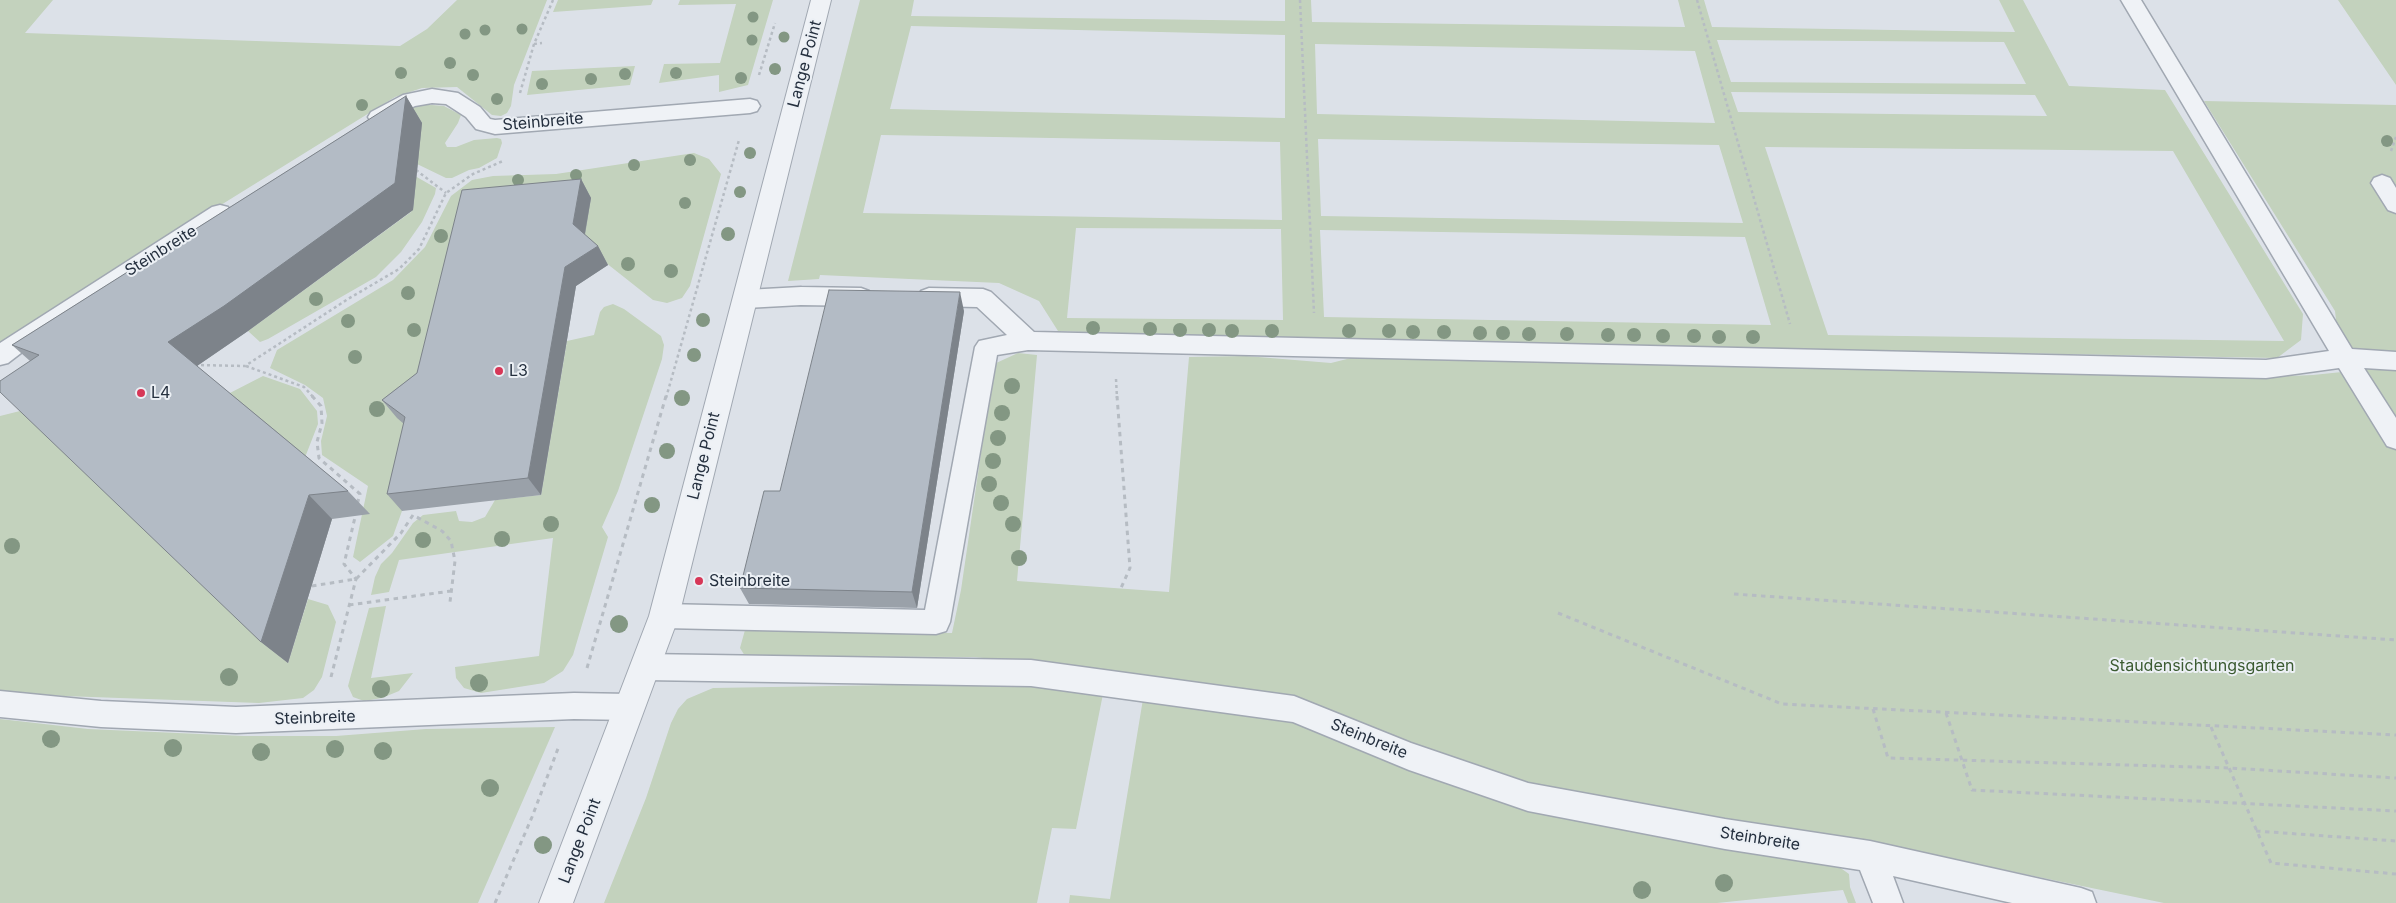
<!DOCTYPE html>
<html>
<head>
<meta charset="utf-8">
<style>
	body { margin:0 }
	canvas { display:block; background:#dce1e8 }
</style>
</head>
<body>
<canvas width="2396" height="903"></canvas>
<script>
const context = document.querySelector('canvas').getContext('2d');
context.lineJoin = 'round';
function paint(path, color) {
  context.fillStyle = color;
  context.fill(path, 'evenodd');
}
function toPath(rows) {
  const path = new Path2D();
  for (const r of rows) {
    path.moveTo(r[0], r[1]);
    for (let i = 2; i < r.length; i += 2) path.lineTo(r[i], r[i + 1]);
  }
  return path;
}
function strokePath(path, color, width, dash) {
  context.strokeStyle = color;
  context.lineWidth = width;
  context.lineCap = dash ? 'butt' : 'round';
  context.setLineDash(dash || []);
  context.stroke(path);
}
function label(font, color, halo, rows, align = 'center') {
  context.font = font + ' Inter,sans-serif';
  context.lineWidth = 4;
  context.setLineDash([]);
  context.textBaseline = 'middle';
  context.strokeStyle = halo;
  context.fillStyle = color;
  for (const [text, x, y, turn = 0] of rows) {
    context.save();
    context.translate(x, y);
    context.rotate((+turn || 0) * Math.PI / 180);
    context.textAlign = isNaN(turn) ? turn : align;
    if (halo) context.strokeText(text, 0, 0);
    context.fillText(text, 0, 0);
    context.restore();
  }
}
paint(toPath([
	[0,0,53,0,25,33,400,46,427,29,457,0,547,0,514,85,511,106,507,113,501,116,492,115,457,87,422,88,395,97,0,342],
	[558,0,653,0,651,5,553,12],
	[680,0,773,0,748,85,719,92,719,75,659,83,664,64,720,63,736,4,678,5],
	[860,0,914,0,911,16,1285,21,1285,0,1311,0,1312,22,1685,27,1678,0,1704,0,1712,27,2015,32,1999,0,2023,0,2069,86,2165,90,2303,314,2301,340,2277,358,1315,340,1058,331,1039,301,999,283,820,275,819,279,788,281],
	[911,26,1285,35,1285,118,890,109],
	[1717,40,2004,42,2026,84,1731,82],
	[1315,44,1695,51,1715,123,1317,114],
	[1731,92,2035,95,2047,116,1738,112],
	[881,135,1280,142,1282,220,863,213],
	[1318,139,1719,145,1743,223,1321,216],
	[1765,147,2173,151,2284,341,1828,335],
	[1076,228,1281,229,1283,320,1067,318],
	[1320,230,1745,237,1771,325,1324,317],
	[2338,0,2396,0,2396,85],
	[635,66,630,85,527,95,532,71],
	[2204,101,2396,105,2396,903,2164,903,1908,850,1540,788,1452,759,1072,666,973,657,745,656,740,648,745,630,952,633,961,590,994,364,1018,353,1037,355,1017,581,1169,592,1189,357,1246,356,1331,363,1355,357,1375,356,1752,367,2266,377,2313,375,2342,372,2335,311],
	[419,104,444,106,461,115,458,123,445,143,447,147,456,147,474,140,497,138,501,139,502,143,497,158,479,168,469,170,452,178,446,178,417,164,372,126],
	[694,153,709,159,721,174,690,286,682,298,667,303,653,300,591,251,582,251,590,198,422,426,402,511,393,536,360,562,353,557,368,486,322,455,321,441,327,416,323,398,305,385,270,368,277,350,393,280,425,247,451,196,472,180,493,176,556,174],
	[415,176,436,188,435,194,422,222,401,252,376,277,268,339,260,342,248,331,411,212],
	[613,304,624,309,661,336,664,345,662,359,618,491,602,527,608,537,573,655,563,671,544,683,481,693,464,688,456,678,455,667,539,656,553,538,399,560,389,592,371,595,375,577,381,564,392,553,413,523,423,515,456,511,459,521,472,522,485,517,495,500,541,495,567,341,594,335,600,312,604,307],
	[263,376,300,389,317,411,318,424,304,460,226,395],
	[24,410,288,663,308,599,328,605,336,622,322,677,314,690,303,698,259,703,64,696,0,691,0,416],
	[386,606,371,678,413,673,399,691,382,698,364,701,353,697,348,686,369,608],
	[891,685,1033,686,1103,694,1076,829,1052,828,1037,903,604,903,646,798,671,723,678,709,687,699,713,688],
	[1143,699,1273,715,1377,755,1835,864,1849,874,1850,887,1856,903,1848,903,1843,890,1717,903,1069,903,1070,895,1110,899],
	[0,719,88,729,244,736,336,736,426,729,555,727,478,903,0,903]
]), '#c3d2bd');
const service = toPath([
	[2121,0,2141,0,2352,349,2396,352,2396,370,2364,368,2396,418,2396,449,2387,446,2339,368,2266,378,1028,350,997,355,950,622,946,631,936,634,664,628,654,625,650,616,654,607,664,604,925,610,975,347,979,341,1007,335,977,307,929,306,921,303,918,297,921,291,929,288,983,289,991,292,1034,332,2266,360,2329,351,2121,0],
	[432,89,458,93,480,107,490,119,495,120,750,99,757,101,760,106,757,111,750,113,495,134,476,129,466,117,446,104,432,103,415,106,378,124,371,122,368,117,371,112,403,95,432,89],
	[2382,175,2390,178,2396,188,2396,213,2388,210,2371,183,2374,178,2382,175],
	[220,205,228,207,231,213,228,219,38,340,8,363,0,365,0,343,212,207,220,205],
	[801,287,861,288,869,291,872,297,869,303,861,306,801,305,746,308,738,305,735,299,738,293,746,290,801,287],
	[645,654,1031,660,1294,696,1411,743,1528,783,1725,819,1870,841,2081,888,2092,892,2096,903,2012,903,1893,876,1903,903,1873,903,1860,870,1725,849,1528,811,1409,770,1293,722,1031,686,645,680,635,676,631,667,635,658,645,654],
	[0,691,101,701,236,707,574,693,630,694,640,698,644,707,640,716,630,720,574,719,236,733,101,727,0,717,0,691]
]);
const minor = toPath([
	[811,0,831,0,679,616,573,903,539,903,649,616,811,0]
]);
strokePath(service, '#a1a8b2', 3);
strokePath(minor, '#a1a8b2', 2);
strokePath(toPath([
	[1300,0,1314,313],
	[1697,0,1790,324],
	[534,44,542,43],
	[759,75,775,23],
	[520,93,534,44,553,0],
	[2391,151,2396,137],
	[416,170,446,193],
	[195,365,245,366,348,299,399,269,419,249,446,193,473,174,503,161],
	[246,366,304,387,314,398],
	[1116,379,1117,398],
	[666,398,739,140]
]), '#b6bcc3', 2.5, [3, 3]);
strokePath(toPath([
	[312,396,321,406,322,423,317,442,319,458,360,494,357,505],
	[1117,396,1130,568,1121,588],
	[312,586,356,579,401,533,413,515,442,531,451,541,455,561,450,602],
	[1734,594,2396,640],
	[349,605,451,591],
	[1558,613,1782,704,2396,735],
	[587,668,666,396],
	[331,677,356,579,344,564,356,513],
	[1873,709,1888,758,2229,768,2396,778],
	[1946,713,1972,790,2396,811],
	[2211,727,2271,863,2396,874],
	[2256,831,2396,841],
	[495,903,532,817,559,746]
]), '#b6bcc3', 3, [4.5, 4.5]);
paint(service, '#eff2f6');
paint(minor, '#eff2f6');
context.fillStyle = '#839783';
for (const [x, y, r] of [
	[753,17,5.5],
	[522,29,5.5],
	[485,30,5.5],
	[465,34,5.5],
	[784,37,5.5],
	[752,40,5.5],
	[450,63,6],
	[775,69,6],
	[401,73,6],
	[676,73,6],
	[625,74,6],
	[473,75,6],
	[741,78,6],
	[591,79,6],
	[542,84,6],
	[497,99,6],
	[362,105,6],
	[2387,141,6],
	[750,153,6],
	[690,160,6],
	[634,165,6],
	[576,175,6],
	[518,180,6],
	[740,192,6],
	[685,203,6],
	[728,234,7],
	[441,236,7],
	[628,264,7],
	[671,271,7],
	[408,293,7],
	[316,299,7],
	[703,320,7],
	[348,321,7],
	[1093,328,7],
	[1150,329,7],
	[414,330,7],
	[1180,330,7],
	[1209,330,7],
	[1232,331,7],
	[1272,331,7],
	[1349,331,7],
	[1389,331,7],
	[1413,332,7],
	[1444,332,7],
	[1480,333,7],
	[1503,333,7],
	[1529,334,7],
	[1567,334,7],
	[1608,335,7],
	[1634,335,7],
	[1663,336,7],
	[1694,336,7],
	[1719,337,7],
	[1753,337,7],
	[694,355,7],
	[355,357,7],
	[1012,386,8],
	[682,398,8],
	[377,409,8],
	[1002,413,8],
	[998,438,8],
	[667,451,8],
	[993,461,8],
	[989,484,8],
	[1001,503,8],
	[652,505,8],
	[551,524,8],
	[1013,524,8],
	[502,539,8],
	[423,540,8],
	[12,546,8],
	[1019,558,8],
	[619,624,9],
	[229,677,9],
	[479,683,9],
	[381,689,9],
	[51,739,9],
	[173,748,9],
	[335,749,9],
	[383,751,9],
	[261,752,9],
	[490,788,9],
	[543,845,9],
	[1724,883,9],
	[1642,890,9]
]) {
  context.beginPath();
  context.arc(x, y, r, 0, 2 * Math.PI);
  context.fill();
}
paint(toPath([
	[406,96,422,123,413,210,248,331,197,366,348,491,370,514,332,519,288,663,261,642,30,361,12,345],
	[581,179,591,198,585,235,598,246,608,265,576,286,541,495,402,511,387,494,404,424,397,418,382,400,417,373],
	[964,311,917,608,749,604,740,588,780,491]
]), '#9aa1a9');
paint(toPath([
	[406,96,422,123,413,210,248,331,194,368,168,342],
	[581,179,591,198,583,244,573,224],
	[598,246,608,265,576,286,541,495,528,478,565,267],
	[960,292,964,311,917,608,912,592],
	[309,495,332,519,288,663,261,642]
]), '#7d838a');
const building = toPath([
	[406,96,395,183,224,306,168,342,348,491,309,495,261,642,0,392,0,381,39,355,12,345,406,96],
	[581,179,573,224,598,246,565,267,528,478,387,494,405,417,382,400,417,373,462,190,581,179],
	[829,290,960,292,912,592,740,588,764,491,780,491,829,290]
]);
paint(building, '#b3bbc5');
strokePath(building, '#7d838a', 1);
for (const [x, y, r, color] of [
	[499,371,5,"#d73757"],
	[141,393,5,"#d73757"],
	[699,581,5,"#d73757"]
]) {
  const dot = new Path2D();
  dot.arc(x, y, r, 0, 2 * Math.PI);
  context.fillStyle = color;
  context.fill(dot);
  strokePath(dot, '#ecf0f5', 2);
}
label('16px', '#25303f', '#ecf0f5', [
	["Lange Point",805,64,-75],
	["Steinbreite",543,122,-5],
	["Steinbreite",161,251,-32],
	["Lange Point",704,456,-76],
	["Steinbreite",315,718,-2],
	["Steinbreite",1369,739,22],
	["Steinbreite",1760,839,9],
	["Lange Point",580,841,-69]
]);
label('16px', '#25303f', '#ecf0f5', [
	["L3",509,371],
	["L4",151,393],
	["Steinbreite",709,581]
], 'left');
label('16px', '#3b5b31', '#ecf0f5', [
	["Staudensichtungsgarten",2202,666]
]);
</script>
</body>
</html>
